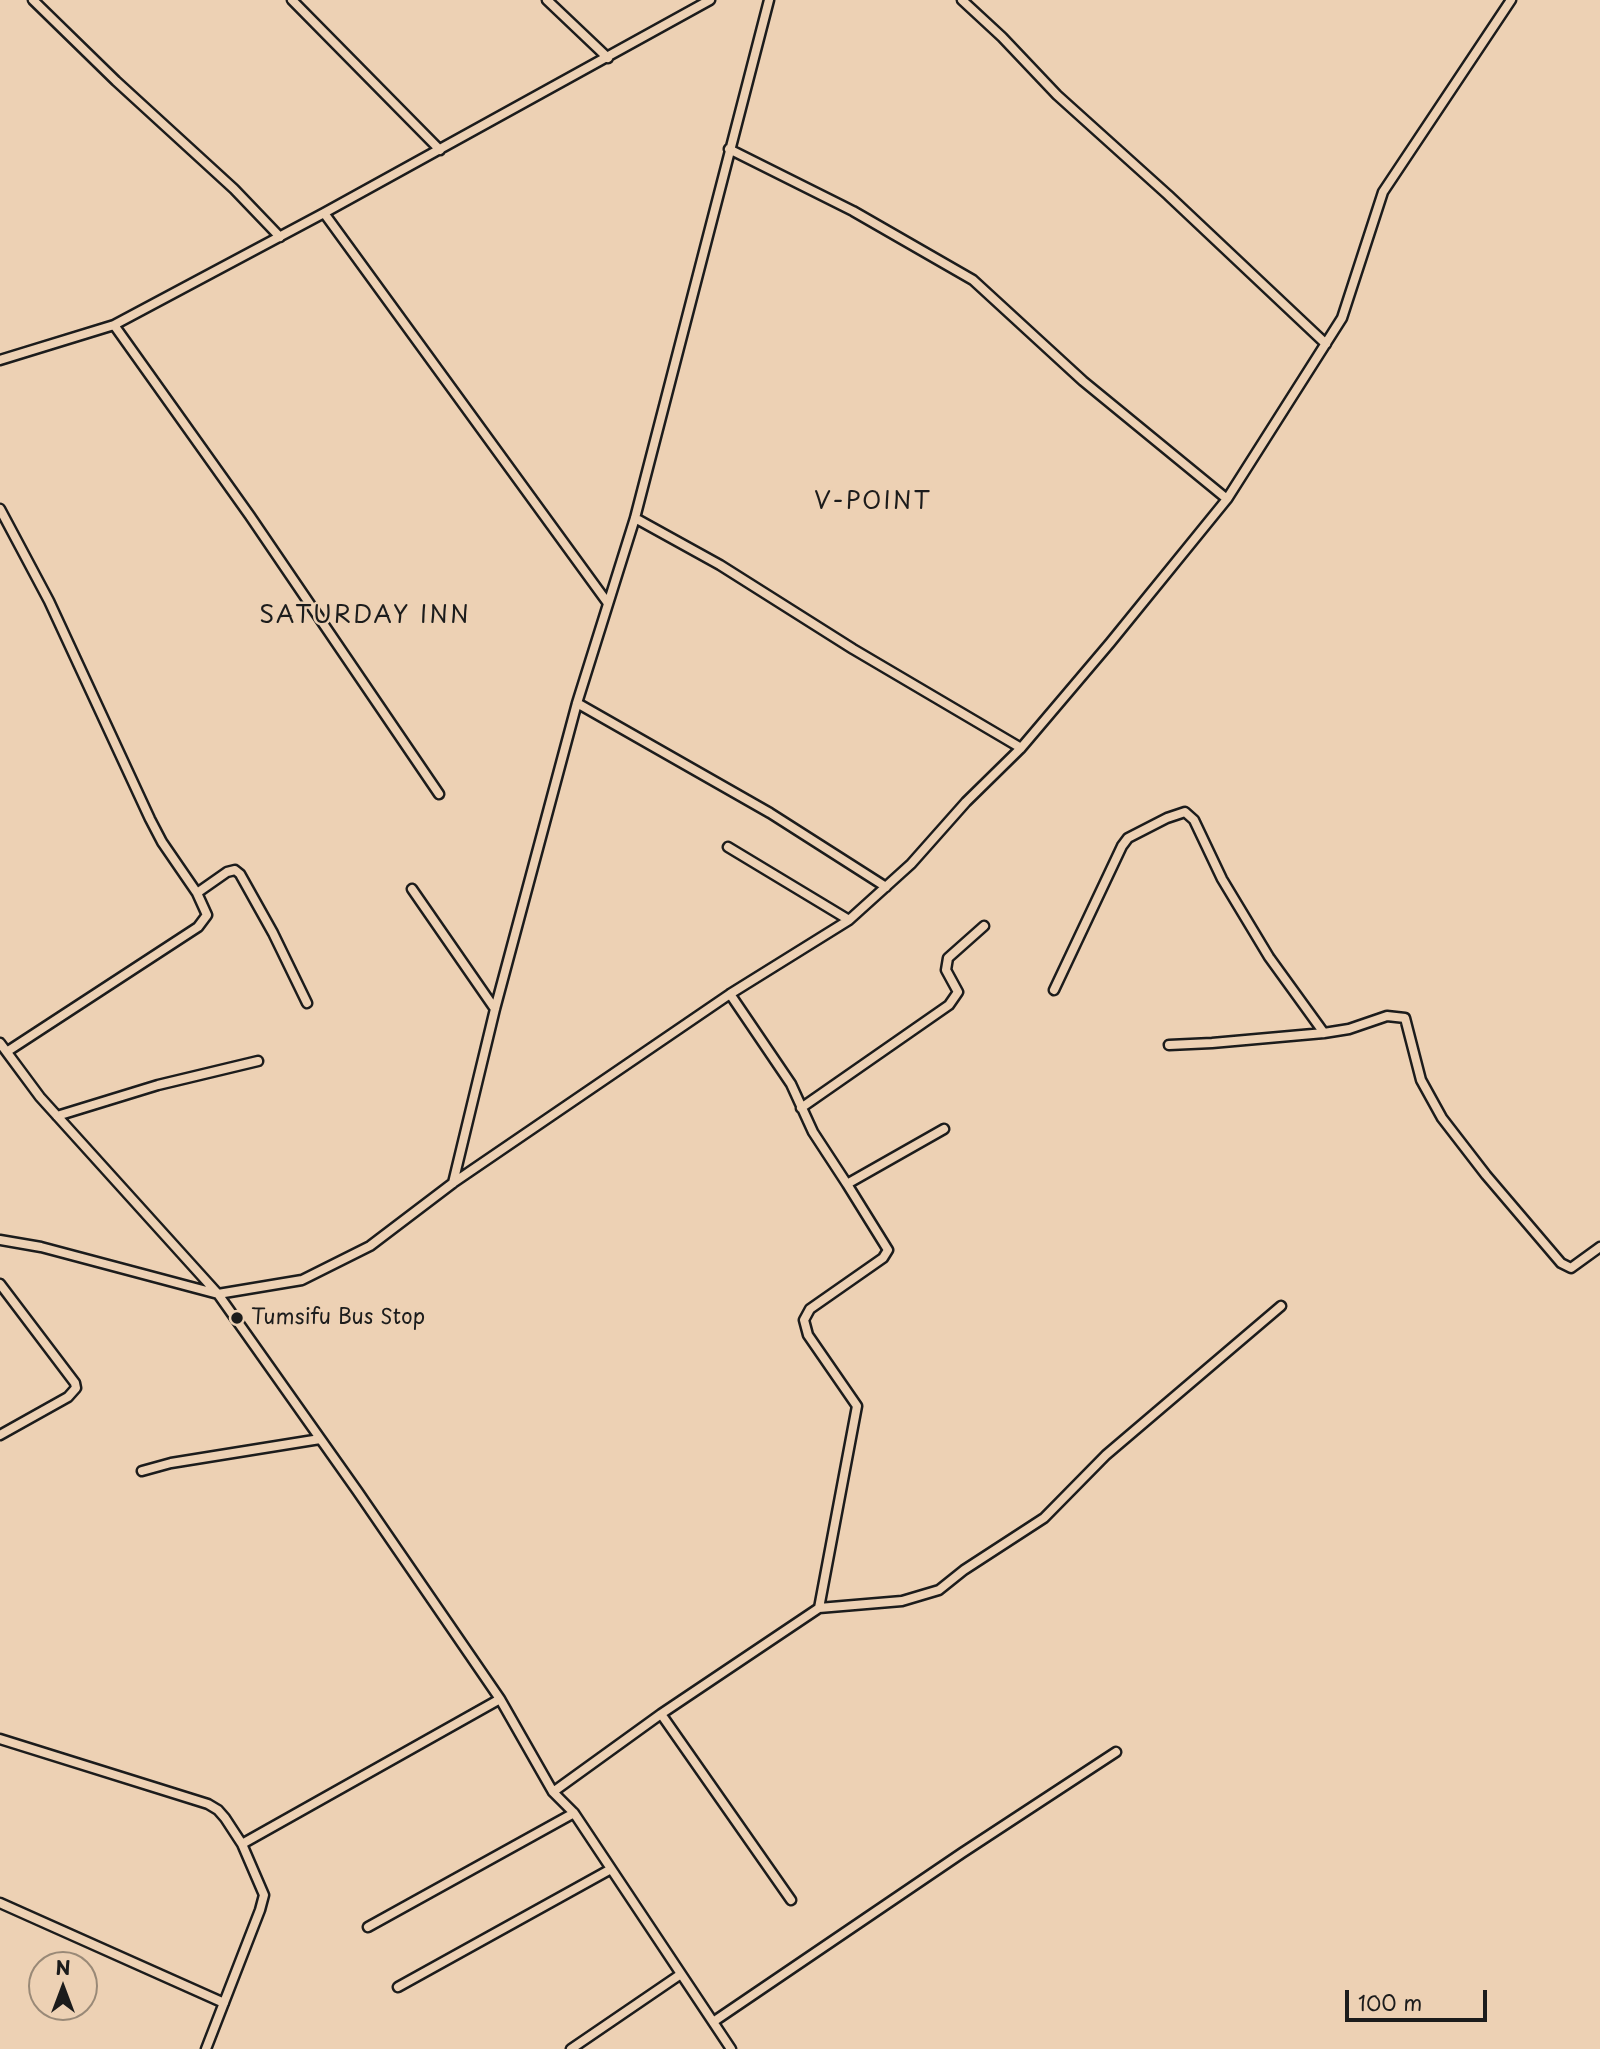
<!DOCTYPE html>
<html>
<head>
<meta charset="utf-8">
<style>
	body { margin:0 }
	#map { position:relative; width:1600px; height:2049px; overflow:hidden; background:#edd1b4; font-family:"Playpen Sans",sans-serif }
	canvas { display:block }
	.north { position:absolute; left:28px; top:1951px; width:70px; height:70px; box-sizing:border-box; background:#edd1b4; border:2px solid #998977; border-radius:50%; rotate:0deg; font-size:19px; font-weight:700; line-height:28px; text-align:center; color:#1c1c1c }
	.north::after { content:''; display:block; margin:auto; width:24px; height:32px; background:#1c1c1c; clip-path:polygon(50% 0,100% 100%,50% 72%,0 100%) }
	.scale { position:absolute; left:1345px; top:1990px; width:142px; height:32px; box-sizing:border-box; border:4px solid #1c1c1c; border-top:0; padding-left:9px; font-size:21px; line-height:24px; white-space:nowrap; color:#1c1c1c; -webkit-text-stroke:5px #edd1b4; paint-order:stroke }
</style>
</head>
<body>
<div id="map">
<canvas width="1600" height="2049"></canvas>
<div class="north">N</div>
<div class="scale">100 m</div>
</div>
<script>
const context = document.querySelector('canvas').getContext('2d');
context.lineJoin = 'round';
function toPath(rows) {
  const path = new Path2D();
  for (const r of rows) {
    path.moveTo(r[0], r[1]);
    for (let i = 2; i < r.length; i += 2) path.lineTo(r[i], r[i + 1]);
  }
  return path;
}
function strokePath(path, color, width, dash) {
  context.strokeStyle = color;
  context.lineWidth = width;
  context.lineCap = dash ? 'butt' : 'round';
  context.setLineDash(dash || []);
  context.stroke(path);
}
function label(font, color, halo, rows, align = 'center') {
  context.font = font + ' "Playpen Sans",sans-serif';
  context.lineWidth = 5;
  context.setLineDash([]);
  context.textBaseline = 'middle';
  context.strokeStyle = halo;
  context.fillStyle = color;
  for (const [text, x, y, turn = 0] of rows) {
    context.save();
    context.translate(x, y);
    context.rotate((+turn || 0) * Math.PI / 180);
    context.textAlign = isNaN(turn) ? turn : align;
    if (halo) context.strokeText(text, 0, 0);
    context.fillText(text, 0, 0);
    context.restore();
  }
}
const minor = toPath([
	[33,0,116,81,234,189,280,237],
	[292,0,440,150],
	[547,0,608,58],
	[962,0,1002,37,1057,95,1168,195,1326,344],
	[729,149,853,211,973,280,1083,381,1227,499],
	[324,213,607,602],
	[114,325,250,516,439,794],
	[0,360,114,325,324,213,710,0],
	[0,509,49,601,150,819,162,842,197,893],
	[635,518,720,565,853,649,1021,748],
	[577,703,770,813,886,887],
	[728,847,849,920],
	[412,889,495,1009],
	[1054,990,1122,846,1128,838,1167,818,1185,812,1194,820,1222,879,1269,957,1324,1033],
	[730,994,791,1084,813,1132,847,1184,944,1129],
	[0,1043,40,1097,218,1294,358,1492,500,1699,553,1792,574,1813,731,2049],
	[1169,1045,1212,1043,1324,1033,1349,1029,1387,1016,1405,1018,1421,1080,1442,1118,1486,1175,1561,1263,1571,1268,1600,1247],
	[8,1051,198,927,207,915,197,893,227,872,235,870,240,874,273,933,307,1003],
	[801,1108,949,1005,958,992,946,970,948,958,984,926],
	[57,1116,158,1085,258,1061],
	[453,1183,495,1009,577,703,635,518,769,0],
	[0,1240,41,1247,218,1294,302,1280,370,1246,453,1183,730,994,849,920,911,864,966,802,1021,748,1110,643,1227,499,1342,318,1383,192,1511,0],
	[0,1284,75,1383,76,1388,68,1397,0,1435],
	[142,1471,171,1463,320,1439],
	[819,1608,857,1406,808,1335,804,1320,810,1309,883,1258,888,1250,847,1184],
	[661,1714,791,1900],
	[0,1739,208,1804,218,1810,225,1818,242,1844,264,1895,260,1910,206,2049],
	[553,1792,661,1714,819,1608,902,1601,939,1590,964,1570,1044,1518,1106,1455,1281,1306],
	[242,1844,500,1699],
	[0,1903,224,2003],
	[368,1927,574,1813],
	[398,1987,611,1869],
	[713,2022,962,1853,1116,1752],
	[571,2049,681,1974]
]);
strokePath(minor, '#1c1c1c', 13);
strokePath(minor, '#edd1b4', 8);
for (const [x, y, r, color] of [
	[237,1318,7,"#1c1c1c"]
]) {
  const dot = new Path2D();
  dot.arc(x, y, r, 0, 2 * Math.PI);
  context.fillStyle = color;
  context.fill(dot);
  strokePath(dot, '#edd1b4', 2.5);
}
label('21px', '#1c1c1c', '#edd1b4', [
	["Tumsifu Bus Stop",251,1318]
], 'left');
context.letterSpacing = '2px';
label('24px', '#1c1c1c', '#edd1b4', [
	["V-POINT",873,502],
	["SATURDAY INN",365,616]
]);
context.letterSpacing = '0px';
</script>
</body>
</html>
